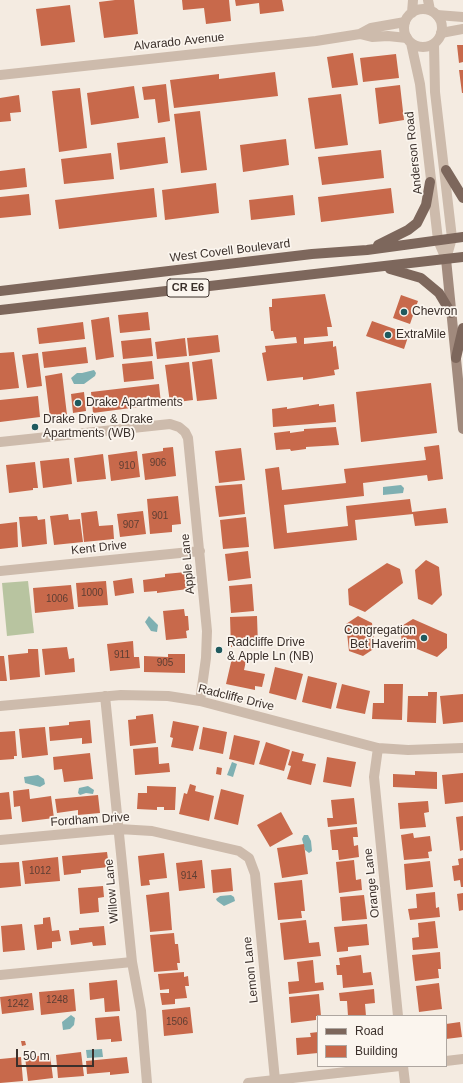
<!DOCTYPE html>
<html>
<head>
<meta charset="utf-8">
<style>
	body { margin:0 }
	#map { position:relative; width:463px; height:1083px; overflow:hidden; background:#f4ebe1; font-family:Arial,sans-serif }
	canvas { display:block }
	.legend { position:absolute; left:317px; top:1015px; width:130px; height:52px; box-sizing:border-box; background:#fbf5ee; border:1px solid #aea6a0; margin:0; padding:5px 7px; list-style:none; font-size:12px; color:#3b302b }
	.legend li { display:flex; align-items:center; gap:8px; height:20px }
	.legend b { width:20px; border:1px solid #aea6a0 }
	.scale { position:absolute; left:16px; top:1049px; width:78px; height:18px; box-sizing:border-box; border:2px solid #3b302b; border-top:0; padding-left:5px; font-size:12px; line-height:14px; white-space:nowrap; color:#3b302b; -webkit-text-stroke:3px #fbf5ee; paint-order:stroke }
</style>
</head>
<body>
<div id="map">
<canvas width="463" height="1083"></canvas>
<ul class="legend">
<li><b style="height:5px;background:#7d675c"></b>Road</li>
<li><b style="height:11px;background:#c8694b"></b>Building</li>
</ul>
<div class="scale">50 m</div>
</div>
<script>
const context = document.querySelector('canvas').getContext('2d');
context.lineJoin = 'round';
function paint(path, color) {
  context.fillStyle = color;
  context.fill(path, 'evenodd');
}
function toPath(rows) {
  const path = new Path2D();
  for (const r of rows) {
    if (r.length === 3) {
      path.moveTo(r[0] + r[2], r[1]);
      path.arc(r[0], r[1], r[2], 0, 2 * Math.PI);
      continue;
    }
    path.moveTo(r[0], r[1]);
    for (let i = 2; i < r.length; i += 2) path.lineTo(r[i], r[i + 1]);
  }
  return path;
}
function strokePath(path, color, width, dash) {
  context.strokeStyle = color;
  context.lineWidth = width;
  context.lineCap = dash ? 'butt' : 'round';
  context.setLineDash(dash || []);
  context.stroke(path);
}
function label(font, color, halo, rows, align = 'center') {
  context.font = font + ' Arial,sans-serif';
  context.lineWidth = 3.5;
  context.setLineDash([]);
  context.textBaseline = 'middle';
  context.strokeStyle = halo;
  context.fillStyle = color;
  for (const [text, x, y, turn = 0] of rows) {
    context.save();
    context.translate(x, y);
    context.rotate((+turn || 0) * Math.PI / 180);
    context.textAlign = isNaN(turn) ? turn : align;
    if (halo) context.strokeText(text, 0, 0);
    context.fillText(text, 0, 0);
    context.restore();
  }
}
paint(toPath([
	[28,581,34,633,7,636,2,583]
]), '#b8c4a0');
paint(toPath([
	[94,370,96,373,95,376,84,384,74,384,71,378,77,373,82,373],
	[401,485,404,488,403,493,383,495,383,487],
	[149,616,158,625,157,632,151,631,145,622],
	[232,762,237,764,233,777,227,775],
	[38,775,44,779,45,784,40,787,25,783,24,777],
	[88,786,94,790,93,794,86,793,80,795,78,793,79,788],
	[304,835,308,835,311,841,312,851,309,853,305,850,302,839],
	[231,895,234,897,235,901,224,906,217,901,216,899,220,896],
	[71,1015,75,1018,74,1025,70,1029,63,1030,62,1022],
	[102,1049,103,1057,87,1058,86,1050]
]), '#7fb0b2');
paint(toPath([
	[115,0,134,0,138,34,104,38,99,2],
	[182,0,229,0,231,21,206,24,204,8,183,10],
	[235,0,282,0,284,11,260,14,259,3,236,6],
	[70,5,75,42,41,46,36,9],
	[457,45,463,45,463,62,459,63],
	[353,53,358,85,332,88,327,57],
	[396,54,399,78,363,82,360,58],
	[459,70,463,70,463,93,462,93],
	[275,72,278,96,174,108,170,80,219,74,219,79],
	[166,84,170,121,158,123,155,99,144,100,142,87],
	[400,85,404,120,379,124,375,88],
	[134,86,139,118,91,125,87,93],
	[80,88,87,148,59,152,52,91],
	[341,94,348,145,315,149,308,98],
	[19,95,21,112,10,113,11,121,0,122,0,98],
	[200,111,207,170,181,173,174,114],
	[165,137,168,163,120,170,117,143],
	[286,139,289,165,243,172,240,145],
	[381,150,384,178,322,185,318,157],
	[111,153,114,179,64,184,61,159],
	[25,168,27,187,0,190,0,171],
	[216,183,219,213,165,220,162,190],
	[154,188,157,217,59,229,55,200],
	[391,188,394,213,321,222,318,197],
	[29,194,31,215,0,218,0,197],
	[293,195,295,215,251,220,249,200],
	[325,294,332,327,327,327,328,336,304,338,304,344,333,341,333,347,336,346,339,369,334,370,335,375,303,380,303,377,267,381,262,353,266,352,265,346,297,343,296,337,275,339,273,331,271,331,269,307,272,307,272,299],
	[401,295,418,301,410,324,393,318],
	[148,312,150,330,120,333,118,315],
	[109,317,114,357,96,360,91,320],
	[372,321,409,334,404,349,366,336],
	[83,322,85,339,39,344,37,328],
	[218,335,220,352,189,356,187,338],
	[151,338,153,356,123,359,121,341],
	[185,338,187,356,157,359,155,342],
	[86,347,88,363,44,368,42,352],
	[14,352,19,388,0,390,0,353],
	[38,353,42,386,27,388,22,355],
	[212,359,217,399,197,401,192,362],
	[152,361,154,379,124,382,122,364],
	[189,362,193,400,170,403,165,365],
	[62,373,67,415,50,417,45,376],
	[431,383,437,433,361,442,356,392],
	[159,384,161,404,93,413,91,392],
	[84,392,86,411,73,413,71,394],
	[38,396,40,417,0,422,0,400],
	[319,404,319,406,334,404,336,422,273,427,272,409,287,407,287,409],
	[336,427,339,445,306,447,306,449,291,451,290,449,276,450,274,433,290,431,290,433,304,431,304,429],
	[439,445,443,479,428,481,427,475,363,483,364,496,284,505,287,533,348,526,346,506,410,499,412,512,446,508,448,523,415,526,413,514,355,520,357,540,274,549,265,469,279,467,282,490,346,483,344,469,426,460,424,447],
	[173,447,176,476,145,480,142,454,163,451,163,448],
	[241,448,245,480,219,483,215,451],
	[137,451,140,477,111,481,108,455],
	[103,454,106,479,77,482,74,458],
	[69,458,72,484,43,488,40,461],
	[35,462,38,488,33,488,33,490,9,493,6,465],
	[242,484,245,514,219,517,215,486],
	[178,496,181,524,172,525,172,532,150,534,147,499],
	[97,511,99,526,113,525,114,539,84,542,81,513],
	[143,511,146,534,120,537,117,514],
	[68,514,69,520,80,519,83,542,54,545,50,516],
	[37,516,38,520,45,519,47,544,22,547,19,517],
	[246,517,249,547,223,549,220,520],
	[17,522,18,547,0,549,0,524],
	[248,551,251,578,228,581,225,554],
	[426,560,439,567,442,595,432,605,418,599,415,570],
	[387,563,400,569,403,583,365,612,349,605,348,589],
	[186,572,188,589,157,593,157,591,144,592,143,580,165,577,165,574],
	[132,578,134,593,115,596,113,581],
	[106,581,108,605,78,607,76,583],
	[252,584,254,611,231,613,229,586],
	[71,585,74,609,35,613,33,588],
	[184,609,185,616,188,616,189,630,186,631,187,638,166,640,163,611],
	[257,616,258,646,231,647,230,617],
	[358,616,372,623,375,648,363,656,349,651,346,624],
	[413,619,447,634,447,648,437,657,402,643,400,627],
	[133,641,134,657,139,657,140,668,110,671,107,644],
	[67,647,69,659,74,658,75,672,45,675,42,649],
	[28,649,38,649,40,677,10,680,8,655,28,653],
	[168,654,185,654,185,673,144,672,144,656,168,657],
	[0,656,4,656,7,681,0,681],
	[232,658,246,661,244,670,265,674,262,687,255,686,255,690,226,684],
	[275,667,303,674,296,700,269,693],
	[308,676,337,683,331,709,302,702],
	[342,684,370,691,365,714,336,708],
	[384,684,403,684,402,720,372,719,373,703,384,703],
	[428,692,437,692,436,723,407,722,408,696,428,696],
	[463,694,463,722,443,724,440,696],
	[153,714,156,743,130,746,128,720,136,719,136,716],
	[90,720,92,743,82,744,82,738,50,741,49,727,69,725,69,722],
	[173,721,199,726,193,751,171,747,173,738,170,737],
	[45,727,48,755,22,758,19,729],
	[203,727,227,732,223,754,199,749],
	[15,731,17,756,14,756,14,759,0,760,0,732],
	[234,735,260,741,254,765,229,759],
	[266,742,290,750,284,771,259,764],
	[158,747,159,764,169,763,170,772,135,775,133,749],
	[292,751,304,754,302,761,316,764,311,785,287,779,291,766,288,765],
	[90,753,93,779,64,782,62,769,54,770,53,757],
	[327,757,356,762,351,787,323,782],
	[217,767,222,768,221,775,216,774],
	[415,771,437,772,437,789,393,787,393,774,415,775],
	[463,773,463,802,445,804,442,775],
	[190,784,196,786,195,791,214,796,209,821,179,814,184,793,187,794],
	[147,786,176,787,175,810,164,810,164,807,157,807,157,810,137,809,138,793,147,793],
	[29,789,30,799,51,796,54,818,22,822,20,806,14,807,13,791],
	[221,789,244,795,238,825,214,819],
	[9,792,12,819,0,820,0,793],
	[98,795,100,813,78,815,78,810,57,813,55,799],
	[354,798,357,824,328,827,327,818,333,818,331,800],
	[428,801,429,812,424,813,426,827,400,829,398,803],
	[281,812,293,834,270,847,257,825],
	[463,816,463,850,460,851,456,817],
	[357,827,358,837,353,837,354,846,358,845,359,857,339,860,338,850,332,850,330,830],
	[413,833,414,838,430,836,432,851,428,852,429,858,404,860,401,835],
	[304,844,308,874,282,878,277,848],
	[107,852,109,867,81,870,81,873,64,875,62,856],
	[164,853,167,878,149,880,150,885,141,886,138,856],
	[58,857,60,881,25,884,22,861],
	[463,858,463,887,461,887,460,880,454,881,452,866,459,865,458,859],
	[202,860,205,888,179,891,176,863],
	[354,860,356,880,361,879,362,890,339,893,336,862],
	[430,861,433,887,406,890,404,864],
	[19,862,21,886,0,888,0,863],
	[231,868,233,891,213,893,211,870],
	[302,880,305,911,301,911,302,918,278,920,274,883],
	[103,886,104,897,98,898,99,912,80,914,78,888],
	[169,892,172,930,150,932,146,895],
	[435,892,436,908,439,907,440,917,410,920,408,909,417,908,416,894],
	[463,893,463,910,459,911,457,894],
	[364,895,367,919,342,921,340,897],
	[50,917,52,931,59,930,61,941,52,942,52,948,37,950,34,925,43,924,43,918],
	[306,920,309,943,319,942,321,956,284,960,280,923],
	[435,921,438,948,413,950,412,938,419,937,418,923],
	[22,924,25,950,3,952,1,926],
	[367,924,369,945,348,947,348,951,337,952,334,927],
	[104,926,106,945,93,946,92,942,71,945,69,931,79,930,79,928],
	[174,933,175,944,178,944,180,963,177,963,178,970,154,972,150,935],
	[440,952,441,969,438,969,439,978,415,981,412,955],
	[361,955,363,973,371,972,373,985,343,988,342,975,337,975,336,965,340,965,339,958],
	[313,960,315,983,323,982,324,990,289,994,288,982,299,981,297,962],
	[184,972,184,977,188,976,189,986,185,986,187,998,175,999,175,1004,162,1005,160,993,169,993,169,989,160,990,158,974],
	[117,980,120,1011,105,1012,104,998,90,1000,89,983],
	[439,983,442,1009,419,1012,416,986],
	[74,989,76,1011,41,1015,39,992],
	[374,989,375,1003,365,1004,366,1016,348,1016,347,1001,340,1001,339,993],
	[32,993,34,1010,2,1014,0,997],
	[319,994,321,1016,316,1016,316,1020,291,1023,289,997],
	[190,1007,193,1033,164,1036,162,1010],
	[119,1016,122,1041,111,1042,111,1039,97,1040,95,1018],
	[460,1022,462,1037,446,1039,446,1024],
	[318,1032,318,1053,297,1055,296,1038,311,1037,310,1033],
	[21,1041,25,1041,26,1045,22,1046],
	[81,1052,84,1076,58,1078,56,1055],
	[50,1055,53,1078,28,1081,25,1057],
	[21,1057,23,1081,0,1083,0,1059],
	[127,1057,129,1073,110,1075,110,1072,87,1074,86,1061]
]), '#c8694b');
strokePath(toPath([
	[437,15,463,17],
	[441,33,463,29],
	[360,34,372,37,388,36,407,38],
	[0,75,316,41,360,34,371,28,405,22],
	[0,442,170,424,179,427,185,432,188,438,207,631,206,658,200,701],
	[0,571,200,551],
	[105,696,132,962,141,1011,147,1083],
	[0,706,121,695,168,696,200,701,378,748,408,750,463,748],
	[378,748,374,777,398,1016],
	[0,840,119,829,152,831,239,851,249,858,255,874,275,1080],
	[0,975,132,962],
	[403,1066,405,1083]
]), '#cdbbac', 10);
strokePath(toPath([
	[428,0,430,10],
	[423,28,19],
	[412,13,413,0],
	[411,43,420,84,438,240,446,259],
	[434,44,435,92,452,238,446,259],
	[446,1061,463,1059],
	[248,1083,400,1066]
]), '#cdbbac', 10);
strokePath(toPath([
	[446,259,463,429]
]), '#a18a7d', 10);
strokePath(toPath([
	[446,170,463,198],
	[378,245,408,230,417,223,426,205,430,182],
	[390,269,421,278,439,293,451,313],
	[0,291,312,254,367,250,463,237],
	[0,310,463,257],
	[456,358,463,328]
]), '#7d675c', 10);
for (const [x, y, r, color] of [
	[404,312,4,"#1f5a5e"],
	[388,335,4,"#1f5a5e"],
	[78,403,4,"#1f5a5e"],
	[35,427,4,"#1f5a5e"],
	[424,638,4,"#1f5a5e"],
	[219,650,4,"#1f5a5e"]
]) {
  const dot = new Path2D();
  dot.arc(x, y, r, 0, 2 * Math.PI);
  context.fillStyle = color;
  context.fill(dot);
  strokePath(dot, '#fbf5ee', 1.5);
}
label('10px', '#5e3e33', null, [
	["906",158,463],
	["910",127,466],
	["901",160,516],
	["907",131,525],
	["1000",92,593],
	["1006",57,599],
	["911",122,655],
	["905",165,663],
	["1012",40,871],
	["914",189,876],
	["1248",57,1000],
	["1242",18,1004],
	["1506",177,1022]
]);
for (const [x, y, w] of [
	[188,288,42]
]) {
  const box = new Path2D();
  box.roundRect(x - w / 2, y - 9, w, 18, 3);
  context.fillStyle = '#fbf5ee';
  context.fill(box);
  strokePath(box, '#3b302b', 1);
}
label('bold 11px', '#3b302b', null, [
	["CR E6",188,288]
]);
label('12px', '#3b302b', '#fbf5ee', [
	["Alvarado Avenue",179,42,-6],
	["Anderson Road",414,153,-96],
	["West Covell Boulevard",230,251,-7],
	["Kent Drive",99,548,-6],
	["Apple Lane",188,564,-95],
	["Radcliffe Drive",236,698,14],
	["Fordham Drive",90,820,-4],
	["Orange Lane",372,883,-96],
	["Willow Lane",112,891,-95],
	["Lemon Lane",251,970,-96]
]);
label('12px', '#3b302b', '#fbf5ee', [
	["Chevron",412,312],
	["ExtraMile",396,335],
	["Drake Apartments",86,403],
	["Drake Drive & Drake",43,420],
	["Apartments (WB)",43,434],
	["Congregation",416,631,"right"],
	["Bet Haverim",416,645,"right"],
	["Radcliffe Drive",227,643],
	["& Apple Ln (NB)",227,657]
], 'left');
</script>
</body>
</html>
